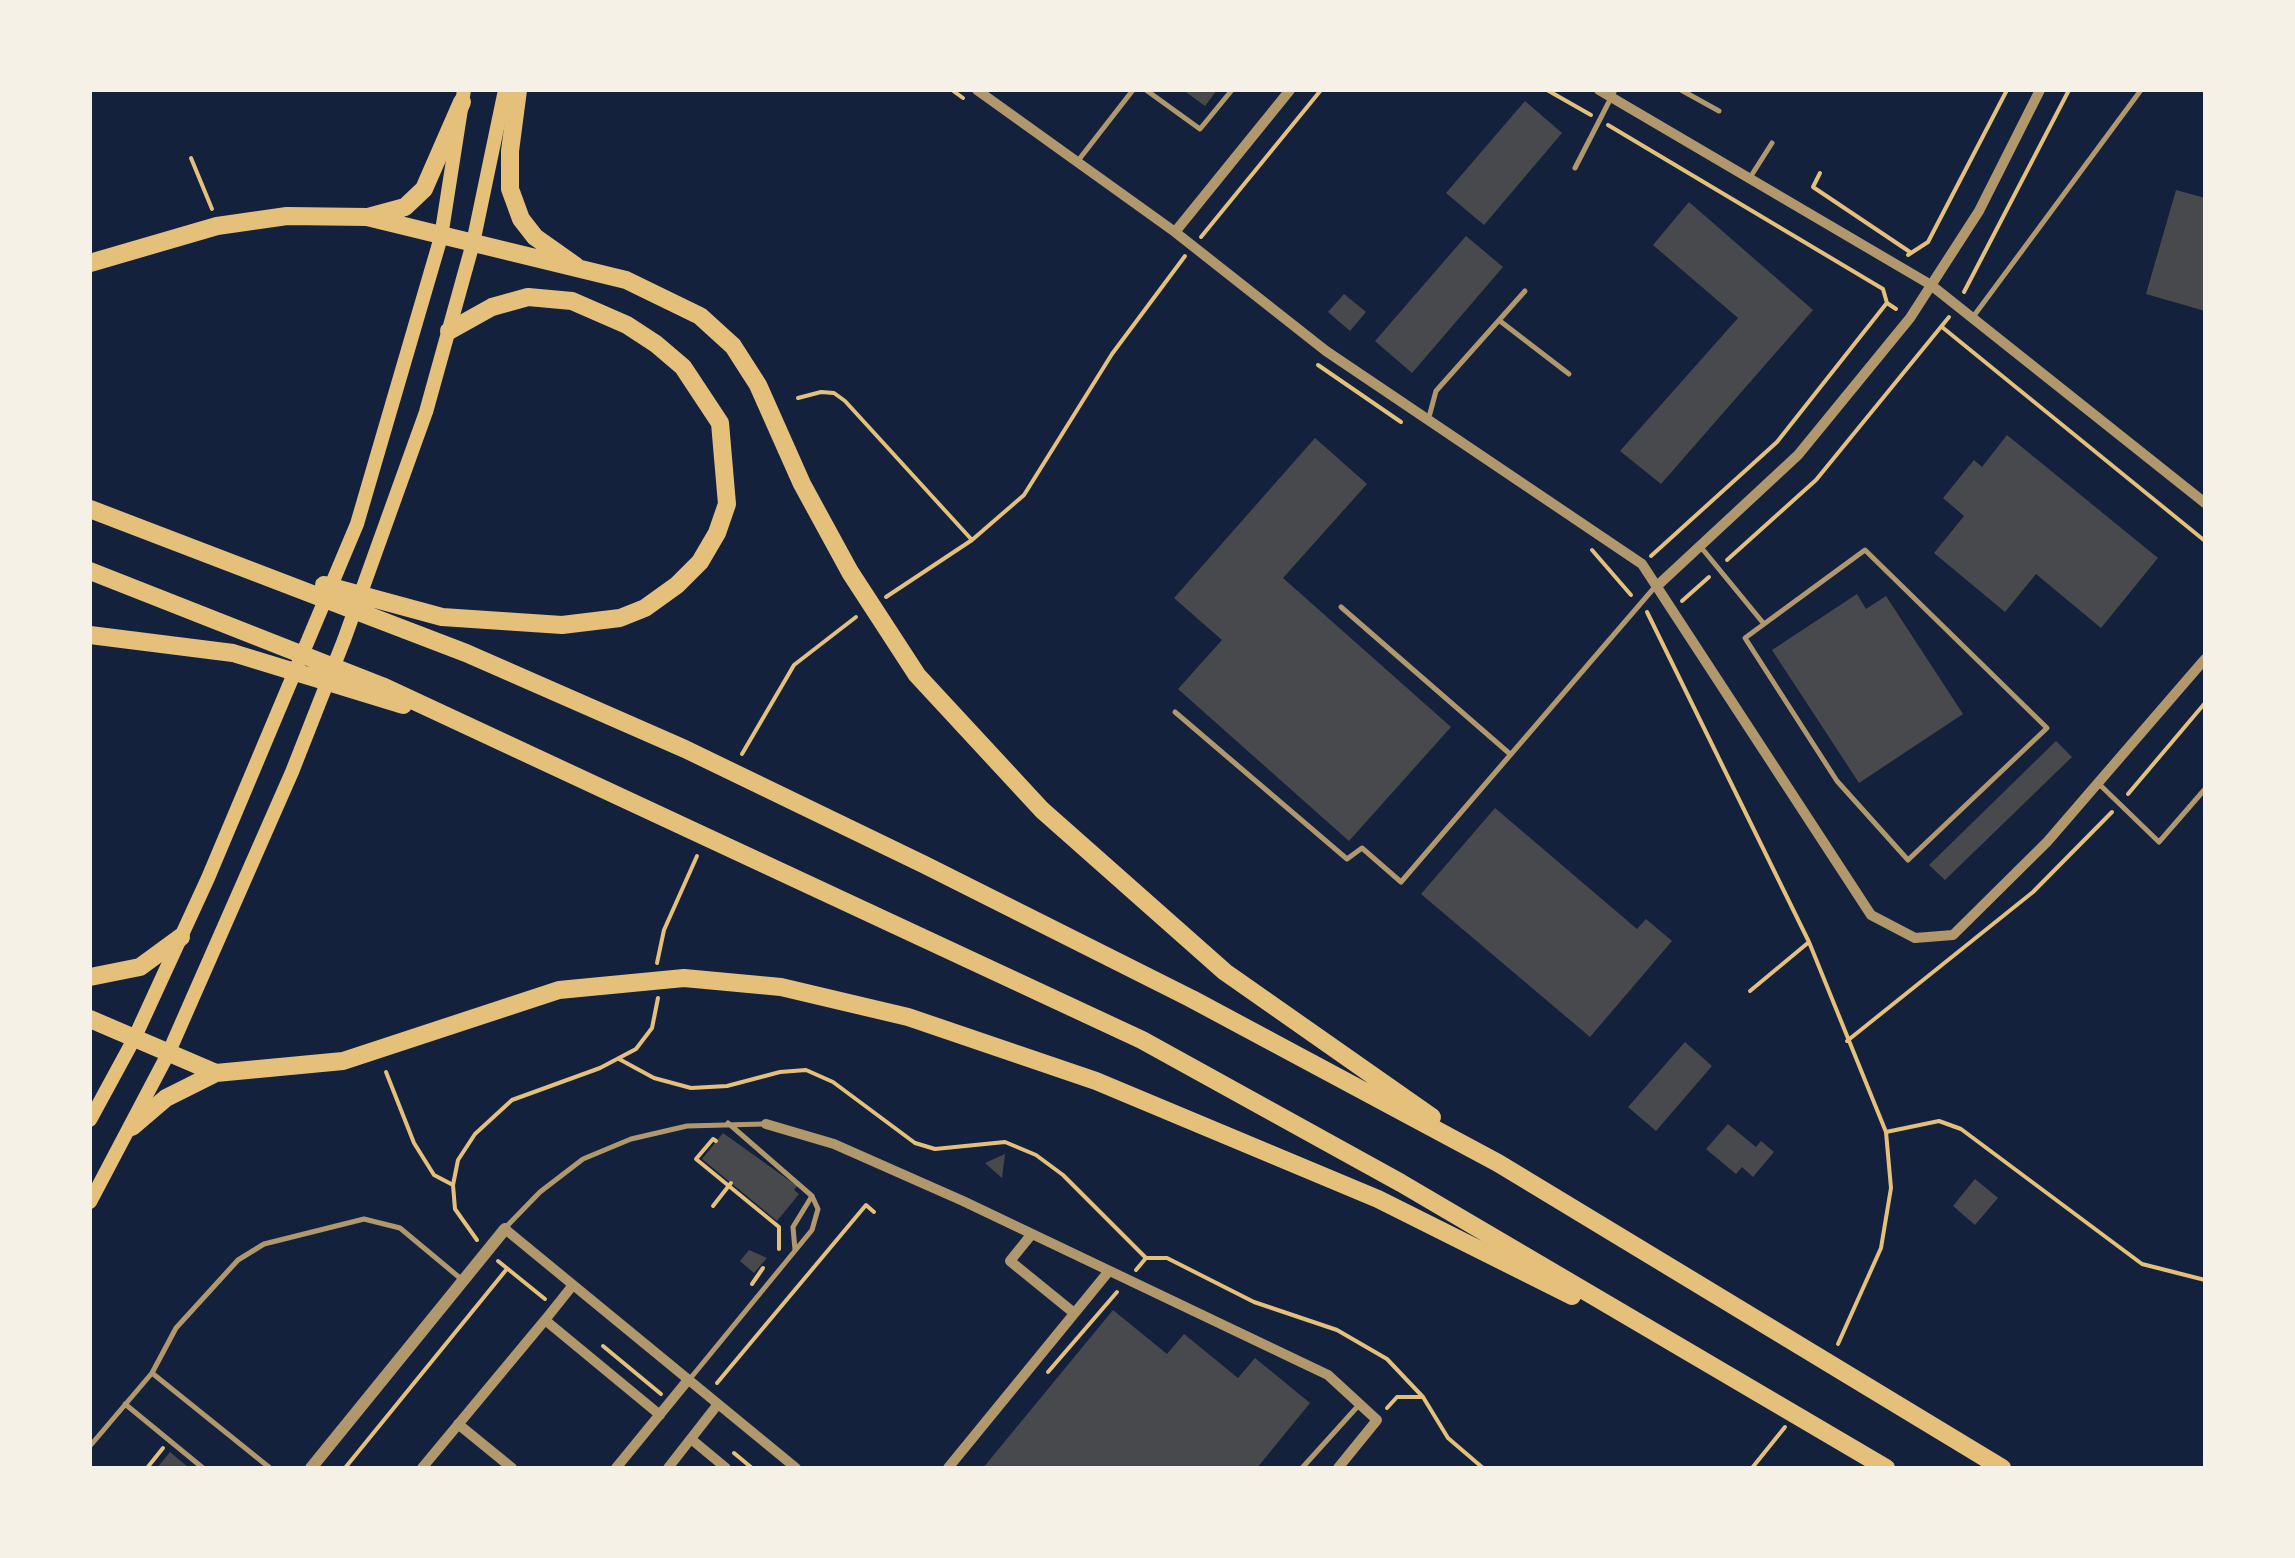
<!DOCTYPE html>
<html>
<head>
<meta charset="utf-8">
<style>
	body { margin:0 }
	#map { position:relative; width:2295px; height:1558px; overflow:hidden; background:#14213d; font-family:"Varela Round",sans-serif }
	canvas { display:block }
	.frame { position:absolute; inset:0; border:92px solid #f6f1e7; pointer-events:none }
</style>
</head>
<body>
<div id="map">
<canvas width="2295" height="1558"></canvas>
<div class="frame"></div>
</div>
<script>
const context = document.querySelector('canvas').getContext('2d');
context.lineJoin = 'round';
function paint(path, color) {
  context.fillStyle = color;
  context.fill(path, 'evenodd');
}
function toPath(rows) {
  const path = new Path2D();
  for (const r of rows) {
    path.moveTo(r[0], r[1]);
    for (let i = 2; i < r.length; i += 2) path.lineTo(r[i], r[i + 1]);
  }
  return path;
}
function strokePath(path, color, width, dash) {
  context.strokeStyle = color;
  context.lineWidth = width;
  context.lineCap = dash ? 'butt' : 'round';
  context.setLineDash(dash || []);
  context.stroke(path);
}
paint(toPath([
	[1183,90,1217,90,1205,106],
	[1525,101,1562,133,1484,225,1446,193],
	[2176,190,2205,198,2205,311,2146,294],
	[1689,202,1813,310,1661,484,1620,451,1738,318,1653,245],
	[1466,236,1503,267,1412,373,1375,341],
	[1344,294,1366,312,1350,331,1328,312],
	[2007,435,2158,558,2101,628,2036,574,2005,612,1934,553,1964,516,1943,498,1974,460,1982,467],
	[1315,438,1367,484,1283,578,1451,727,1349,841,1178,689,1222,640,1174,598],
	[1857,594,1866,609,1886,596,1963,714,1859,783,1772,650],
	[2056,741,2072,757,1945,880,1929,865],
	[1495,808,1637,929,1646,919,1672,941,1590,1037,1421,894],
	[1685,1042,1712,1066,1656,1131,1628,1107],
	[1728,1124,1756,1147,1761,1141,1774,1152,1753,1177,1742,1167,1736,1174,1706,1149],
	[723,1133,797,1186,794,1190,799,1194,777,1221,702,1159],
	[1005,1154,1002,1178,985,1163],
	[1975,1179,1998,1198,1975,1225,1953,1206],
	[749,1250,767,1258,754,1273,740,1261],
	[1113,1310,1167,1354,1184,1334,1238,1378,1255,1358,1310,1403,1257,1468,983,1468],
	[170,1452,189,1468,157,1468]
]), '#48494c');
strokePath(toPath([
	[952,90,963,98],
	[1547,90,1591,115],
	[1608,125,1883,289,1887,303,1896,309],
	[191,158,212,209],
	[1820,173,1813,187,1910,252],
	[1201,237,1321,90],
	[1908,255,1928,242,2007,90],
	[1964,292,2069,90],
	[1942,327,2205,541],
	[1318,365,1401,422],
	[798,398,821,392,834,393,845,401,972,540],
	[1592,550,1631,595],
	[1651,556,1777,442,1886,304],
	[1727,560,1816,480,1949,317],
	[886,597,972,540,1024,495,1112,354,1185,256],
	[1682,601,1709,577],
	[1647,612,1809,942,1886,1132,1891,1188,1881,1248,1838,1344],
	[742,754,794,665,856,617],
	[2128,794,2205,703],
	[657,963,664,930,697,856],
	[1750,991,1809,942],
	[1847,1041,2033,892,2112,812],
	[619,1059,654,1078,691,1088,727,1086,780,1072,806,1070,833,1082,915,1143,935,1149,1005,1142,1036,1155,1063,1175,1146,1258],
	[386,1072,414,1143,434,1175,453,1185],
	[1886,1132,1939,1121,1961,1129,2142,1264,2205,1280],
	[716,1141,713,1139,696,1159,779,1227,779,1249],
	[713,1206,731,1183],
	[477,1240,455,1209,453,1185,458,1160,475,1134,512,1100,600,1068,636,1049,652,1028,658,998],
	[498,1261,545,1299],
	[1136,1270,1146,1258,1167,1258,1254,1302,1337,1330,1387,1359,1423,1397,1448,1438,1483,1468],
	[752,1284,763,1268],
	[603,1346,661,1394],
	[1048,1372,1117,1292],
	[717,1383,866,1205,874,1212],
	[1387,1408,1397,1397,1422,1397],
	[734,1453,752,1468],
	[147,1468,163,1448],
	[345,1468,506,1270],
	[1752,1468,1785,1427]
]), '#e5c07b', 4);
strokePath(toPath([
	[1146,90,1200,129,1232,90],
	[1681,90,1719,111],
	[1077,162,1133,90],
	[1575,168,1615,90],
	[1751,176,1772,143],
	[1973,317,2141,90],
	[1500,321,1569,374],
	[1429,417,1436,391,1525,291],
	[1700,546,1764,624,1865,550,2047,728,1908,860,1837,781,1745,638,1764,624],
	[1341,607,1510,754],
	[1175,712,1347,859,1362,848,1401,882,1654,588],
	[2098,783,2159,842,2205,789],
	[506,1227,540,1192,583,1159,631,1139,687,1126,763,1124],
	[795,1250,793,1227,812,1196],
	[152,1373,176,1328,238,1260,264,1244,364,1219,400,1228,460,1278],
	[689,1380,812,1230,818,1209,812,1196,728,1123],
	[125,1404,203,1468],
	[90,1446,152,1373,270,1468],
	[1302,1468,1358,1406]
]), '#b1986c', 5);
strokePath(toPath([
	[977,90,1175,232,1290,90],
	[1599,90,1931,285,2205,503],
	[1175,232,1326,351,1642,564,1871,915,1915,938,1953,935,2047,842,2205,659],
	[1657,586,1798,455,1910,318,1979,211,2040,90],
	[766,1124,834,1144,963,1201,1328,1375,1377,1420,1338,1468],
	[505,1229,796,1468],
	[1031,1235,1010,1261,1074,1313],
	[573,1285,545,1320,660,1415],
	[458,1424,512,1468],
	[691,1439,726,1468],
	[422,1468,545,1320],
	[616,1468,688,1380],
	[668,1468,718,1404],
	[948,1468,1109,1271]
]), '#b1986c', 10);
strokePath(toPath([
	[311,1468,505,1229]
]), '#b1986c', 12);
strokePath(toPath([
	[90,1120,134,1039,208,878,357,524,441,237,464,90],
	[90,1202,168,1054,292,772,344,640,426,412,473,243,505,90]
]), '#e5c07b', 14);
strokePath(toPath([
	[518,90,510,151,510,189,521,219,535,237,576,266],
	[368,217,405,207,424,189,462,102],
	[90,263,217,226,287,216,367,217,626,280,700,316,733,346,758,385,802,484,850,572,917,675,1042,810,1225,972,1432,1117],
	[90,509,466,653,685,749,925,865,1192,999,1498,1163,2002,1468],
	[90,571,382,686,1142,1040,1401,1183,1886,1468],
	[324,585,442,617,562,625,620,618,645,608,677,585,700,562,717,533,727,504,720,423,683,367,656,344,627,325,572,301,528,297,492,307,449,331],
	[90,635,233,653,403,705],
	[90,977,140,967,181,937],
	[90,1019,216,1073],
	[132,1127,166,1098,216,1073,343,1061,559,990,684,978,781,987,908,1017,1096,1081,1378,1199,1572,1296]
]), '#e5c07b', 18);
</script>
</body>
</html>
